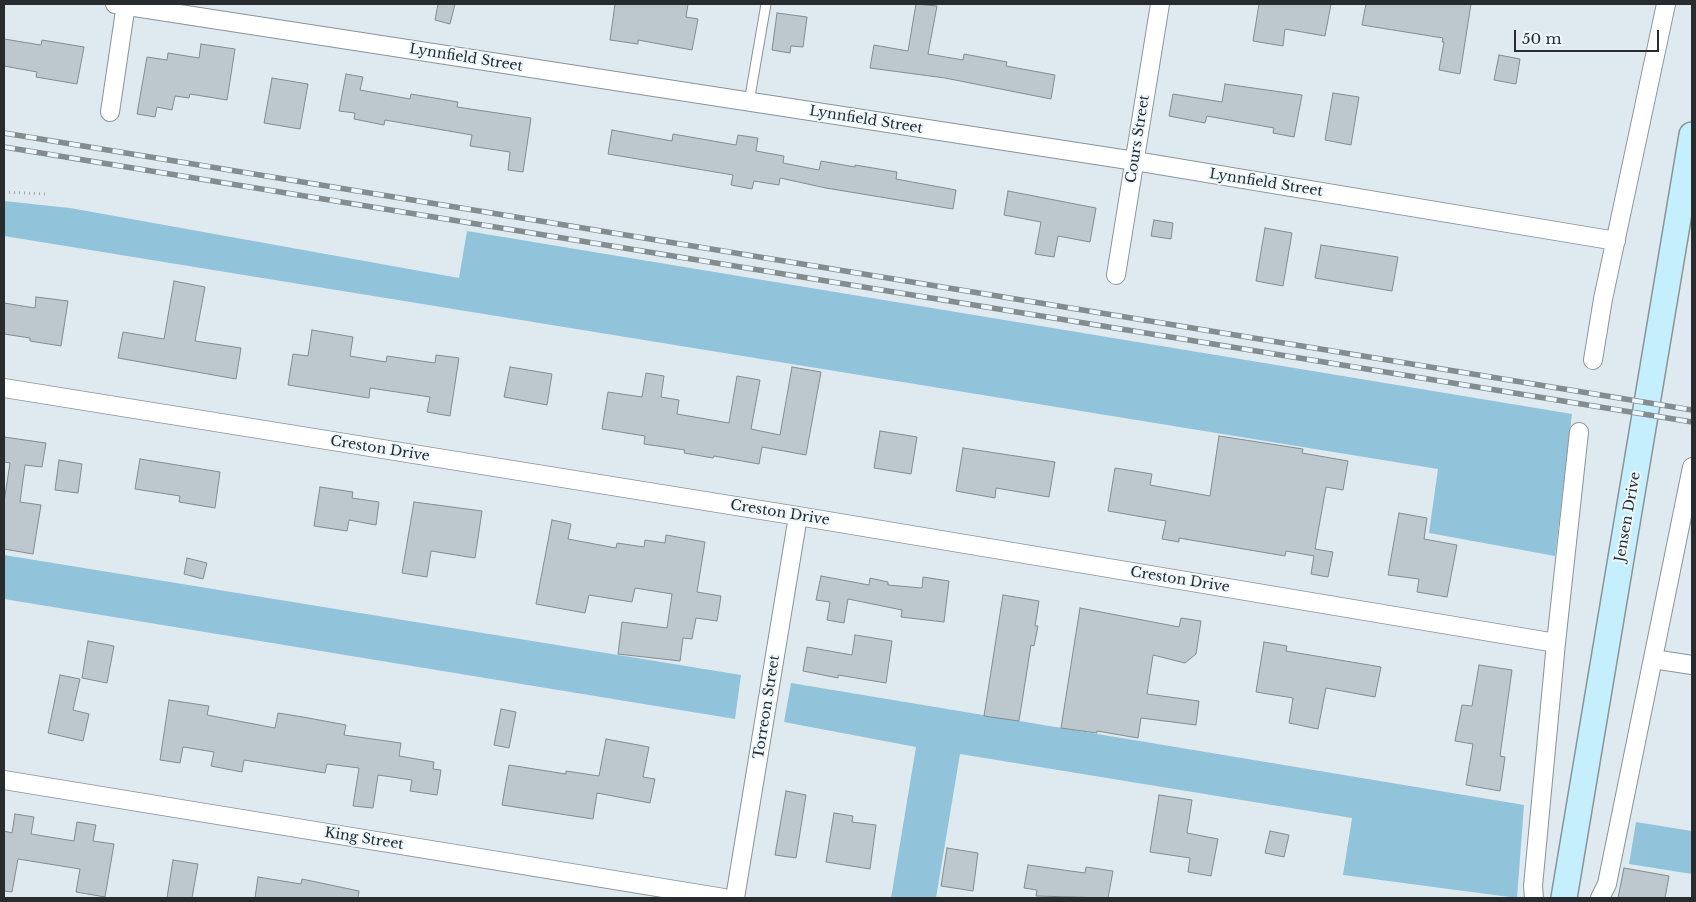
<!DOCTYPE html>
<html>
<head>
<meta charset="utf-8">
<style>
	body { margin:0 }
	#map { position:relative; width:1696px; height:902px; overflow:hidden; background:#dfeaf0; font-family:"Libre Baskerville",serif }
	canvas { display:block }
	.frame { position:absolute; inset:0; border:5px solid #282c2e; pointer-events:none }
	.scale { position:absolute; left:1514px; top:30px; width:145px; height:22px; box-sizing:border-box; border:2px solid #282c2e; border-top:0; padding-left:6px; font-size:15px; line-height:18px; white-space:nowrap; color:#282c2e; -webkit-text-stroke:4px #ecf8fd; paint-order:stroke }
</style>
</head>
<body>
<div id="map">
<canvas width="1696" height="902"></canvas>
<div class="frame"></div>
<div class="scale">50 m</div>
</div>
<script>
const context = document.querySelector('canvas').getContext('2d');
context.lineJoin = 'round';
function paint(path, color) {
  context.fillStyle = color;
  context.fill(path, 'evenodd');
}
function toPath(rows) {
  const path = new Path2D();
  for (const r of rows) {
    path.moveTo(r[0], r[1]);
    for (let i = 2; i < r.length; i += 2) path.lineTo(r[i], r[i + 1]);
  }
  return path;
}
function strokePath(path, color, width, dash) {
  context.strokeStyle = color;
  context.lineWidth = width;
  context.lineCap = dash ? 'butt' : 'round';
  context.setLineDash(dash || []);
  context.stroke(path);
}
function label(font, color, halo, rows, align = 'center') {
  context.font = font + ' "Libre Baskerville",serif';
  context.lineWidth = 4;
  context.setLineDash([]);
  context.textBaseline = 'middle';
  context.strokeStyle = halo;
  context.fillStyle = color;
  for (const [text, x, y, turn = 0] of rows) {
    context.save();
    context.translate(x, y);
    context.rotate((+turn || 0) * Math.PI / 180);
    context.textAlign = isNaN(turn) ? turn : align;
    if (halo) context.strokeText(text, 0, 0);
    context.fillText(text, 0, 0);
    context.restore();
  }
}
paint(toPath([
	[4,201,70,208,459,278,467,231,1572,414,1555,556,1429,533,1438,469,4,236],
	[4,555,741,675,735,719,4,599],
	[791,683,1524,805,1517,898,1343,875,1352,818,960,754,936,898,891,898,916,747,784,722],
	[1636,822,1692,831,1692,874,1629,864]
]), '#91c3da');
const building = toPath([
	[438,4,455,4,450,24,435,20,438,4],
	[615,4,688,4,686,17,698,19,692,50,638,40,638,44,610,40,615,4],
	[916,4,937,6,928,54,963,60,964,54,1007,62,1006,66,1055,75,1051,99,945,78,870,68,874,45,908,51,916,4],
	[1259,4,1331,4,1325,36,1285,29,1283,46,1253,41,1259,4],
	[1366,4,1471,4,1460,74,1439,70,1444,42,1442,42,1443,38,1362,25,1366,4],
	[777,13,807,17,803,47,791,46,790,53,772,50,777,13],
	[4,39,41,45,42,40,84,47,77,84,36,77,37,72,4,66,4,39],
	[201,44,235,49,227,100,190,94,189,98,175,96,172,110,157,107,155,117,137,114,147,57,167,60,168,53,199,58,201,44],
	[1499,55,1520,59,1516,84,1494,80,1499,55],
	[346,74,363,77,360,90,410,99,411,94,458,102,457,107,531,118,523,172,508,170,510,152,470,146,472,135,385,120,384,125,354,119,355,113,339,111,346,74],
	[272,78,308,84,300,129,264,123,272,78],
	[1225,84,1302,95,1294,137,1273,133,1274,128,1207,116,1205,123,1169,116,1173,94,1222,102,1225,84],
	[1333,93,1359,97,1351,145,1325,140,1333,93],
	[612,130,672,141,673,134,736,145,738,135,758,138,756,151,784,156,783,163,819,170,821,161,855,167,855,165,897,172,896,179,956,190,953,209,826,188,780,178,779,185,754,181,752,189,731,185,733,175,608,154,612,130],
	[1008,191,1096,208,1090,242,1058,236,1054,257,1035,254,1041,222,1004,215,1008,191],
	[1154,220,1173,223,1171,239,1151,236,1154,220],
	[1265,228,1292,233,1283,286,1256,281,1265,228],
	[1321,245,1398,257,1392,291,1315,278,1321,245],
	[174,281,205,287,195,341,241,348,236,379,118,358,123,332,164,339,174,281],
	[36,297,68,301,61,346,30,341,30,338,4,334,4,303,35,308,36,297],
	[312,330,353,337,350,356,386,362,387,356,435,363,436,355,459,358,450,416,427,412,430,397,370,388,369,398,288,385,293,354,308,356,312,330],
	[510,367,552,374,547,405,504,397,510,367],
	[792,367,821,372,806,455,762,447,759,464,714,456,713,458,684,453,685,450,644,444,645,436,602,429,608,392,642,397,646,373,664,376,661,397,679,400,677,414,729,423,737,376,760,380,751,429,780,435,792,367],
	[880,431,917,437,911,474,874,468,880,431],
	[1219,436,1303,449,1302,453,1348,461,1343,490,1326,487,1315,549,1333,552,1328,577,1311,574,1314,556,1286,551,1285,556,1179,538,1179,542,1162,539,1166,521,1108,511,1115,468,1152,474,1150,485,1210,496,1219,436],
	[4,437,46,443,42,467,25,465,20,502,41,505,33,554,4,549,4,502,10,463,4,462,4,437],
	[963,448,1055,462,1049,497,996,488,995,498,956,491,963,448],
	[140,459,220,472,215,508,179,502,180,496,135,489,140,459],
	[59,460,82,464,78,493,55,490,59,460],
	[320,487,353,492,352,498,379,502,376,525,349,520,347,531,314,526,320,487],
	[414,502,482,511,475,558,431,551,427,577,402,573,414,502],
	[1399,513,1427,518,1424,539,1457,545,1447,597,1417,592,1419,579,1388,575,1399,513],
	[552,520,571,524,568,539,616,548,617,543,644,547,645,540,665,543,666,535,705,542,697,592,721,596,717,621,696,618,692,639,683,638,680,661,618,654,622,622,667,628,672,594,635,588,632,602,589,595,585,613,536,604,552,520],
	[187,558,207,563,203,579,184,574,187,558],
	[821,576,869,585,870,578,888,582,888,585,922,588,923,577,949,581,944,622,901,617,902,610,848,599,844,623,827,620,830,602,816,600,821,576],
	[1003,595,1039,601,1035,626,1038,626,1034,646,1031,645,1019,721,984,716,1003,595],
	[1080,608,1179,627,1181,618,1201,621,1196,654,1185,663,1153,655,1147,694,1199,701,1196,725,1141,718,1138,738,1097,731,1097,733,1061,728,1080,608],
	[855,635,892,641,886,683,838,675,838,678,803,671,807,647,852,655,855,635],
	[88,641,114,646,107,683,82,678,88,641],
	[1264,642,1287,646,1286,651,1381,667,1375,697,1326,688,1318,729,1289,723,1293,698,1256,692,1264,642],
	[1479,665,1512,670,1500,756,1505,757,1500,791,1466,785,1473,744,1455,741,1462,705,1472,706,1479,665],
	[60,675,80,679,73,710,89,714,83,741,48,733,60,675],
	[169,700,209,706,207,715,275,728,278,713,303,717,346,725,344,735,401,743,399,756,434,762,433,769,441,770,437,795,410,791,412,780,378,775,373,808,353,806,359,768,327,764,325,773,244,760,242,772,211,766,214,752,183,747,180,763,160,760,169,700],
	[501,709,516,712,509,748,494,745,501,709],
	[606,739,649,747,643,777,655,779,650,803,597,793,593,819,502,805,509,765,566,774,566,771,599,776,606,739],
	[786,791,806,795,796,858,775,855,786,791],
	[1159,795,1192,800,1187,833,1218,839,1211,876,1188,872,1190,858,1150,852,1159,795],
	[834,813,853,816,852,822,876,825,870,869,826,862,834,813],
	[15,814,34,817,31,834,74,841,77,822,96,825,93,841,114,844,105,897,76,892,80,869,18,859,12,892,4,891,4,831,12,833,15,814],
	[1270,831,1289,835,1284,857,1265,853,1270,831],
	[947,848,978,853,973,891,941,886,947,848],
	[173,860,198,864,192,898,167,898,173,860],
	[1028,865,1085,873,1086,867,1113,871,1108,898,1036,896,1037,890,1024,888,1028,865],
	[1624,868,1669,876,1665,898,1618,898,1624,868],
	[258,877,301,884,302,879,359,891,358,898,255,898,258,877]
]);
paint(building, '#bdc8ce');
strokePath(building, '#818b90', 1);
const lane = toPath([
	[749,102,766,4]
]);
const street = toPath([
	[115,4,1135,161,1616,241],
	[110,112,126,4],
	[1116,275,1160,4],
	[1593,360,1603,299,1666,4],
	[4,388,798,516,1556,643],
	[1653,659,1692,665],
	[4,780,724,898],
	[735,898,798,516],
	[1534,898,1533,886,1556,643,1579,432],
	[1600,898,1607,884,1692,467]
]);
const secondary = toPath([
	[1564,898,1692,135]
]);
strokePath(lane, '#899499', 11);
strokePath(street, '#899499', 20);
strokePath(secondary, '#899499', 28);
strokePath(toPath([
	[4,192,46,194]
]), '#9fa8ac', 3, [1, 4]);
strokePath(lane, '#fff', 9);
strokePath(street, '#fff', 18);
strokePath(secondary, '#c6effe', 25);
const rail = toPath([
	[4,133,1692,410],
	[4,147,1692,422]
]);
strokePath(rail, '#848c90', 5.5);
strokePath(rail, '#ecf8fd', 4, [11]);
label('14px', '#282c2e', '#ecf8fd', [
	["Lynnfield Street",466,58,9],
	["Lynnfield Street",866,120,9],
	["Cours Street",1138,139,-81],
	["Lynnfield Street",1266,183,9],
	["Creston Drive",380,449,9],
	["Creston Drive",780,513,9],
	["Jensen Drive",1628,517,-80],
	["Creston Drive",1180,580,9],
	["Torreon Street",767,707,-81],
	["King Street",364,839,9]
]);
</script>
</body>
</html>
